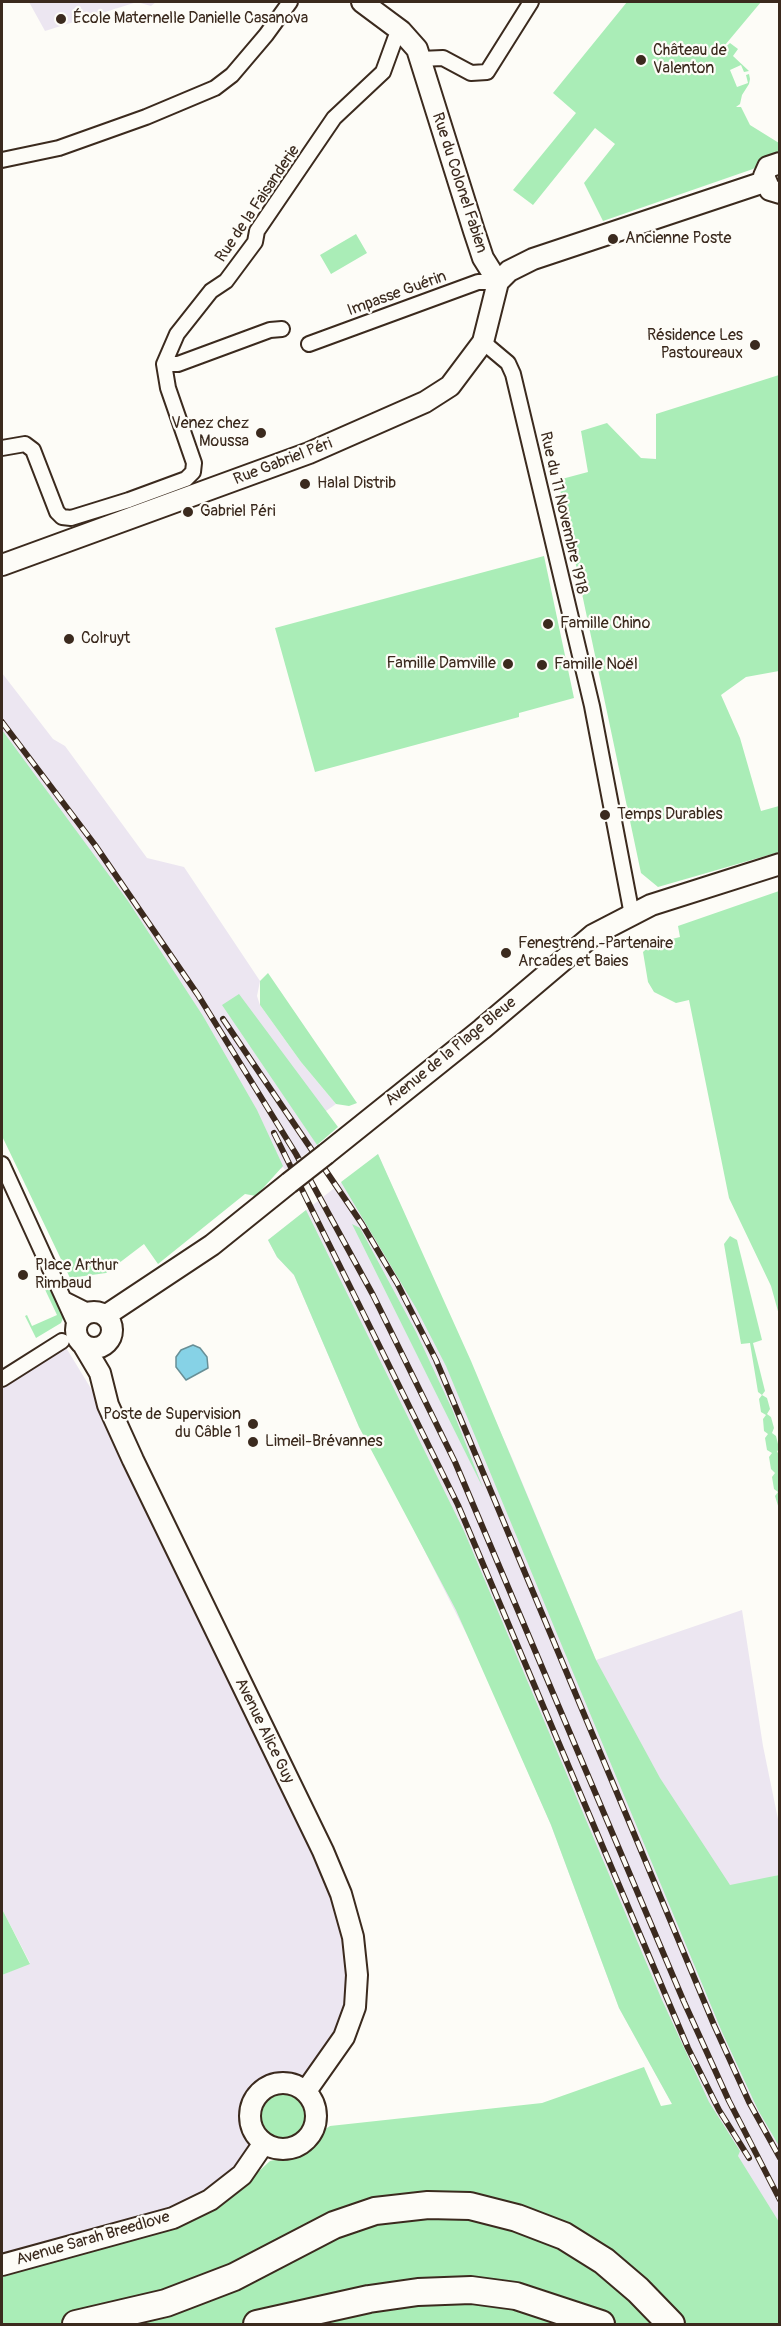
<!DOCTYPE html>
<html>
<head>
<meta charset="utf-8">
<style>
	body { margin:0 }
	#map { position:relative; width:781px; height:2326px; overflow:hidden; background:#fdfcf7; font-family:Pangolin,sans-serif }
	canvas { display:block }
	.frame { position:absolute; inset:0; border:3px solid #3b2a1e; pointer-events:none }
</style>
</head>
<body>
<div id="map">
<canvas width="781" height="2326"></canvas>
<div class="frame"></div>
</div>
<script>
const context = document.querySelector('canvas').getContext('2d');
context.lineJoin = 'round';
function paint(path, color) {
  context.fillStyle = color;
  context.fill(path, 'evenodd');
}
function toPath(rows) {
  const path = new Path2D();
  for (const r of rows) {
    if (r.length === 3) {
      path.moveTo(r[0] + r[2], r[1]);
      path.arc(r[0], r[1], r[2], 0, 2 * Math.PI);
      continue;
    }
    path.moveTo(r[0], r[1]);
    for (let i = 2; i < r.length; i += 2) path.lineTo(r[i], r[i + 1]);
  }
  return path;
}
function strokePath(path, color, width, dash) {
  context.strokeStyle = color;
  context.lineWidth = width;
  context.lineCap = dash ? 'butt' : 'round';
  context.setLineDash(dash || []);
  context.stroke(path);
}
function label(font, color, halo, rows, align = 'center') {
  context.font = font + ' Pangolin,sans-serif';
  context.lineWidth = 4.5;
  context.setLineDash([]);
  context.textBaseline = 'middle';
  context.strokeStyle = halo;
  context.fillStyle = color;
  for (const [text, x, y, turn = 0] of rows) {
    context.save();
    context.translate(x, y);
    context.rotate((+turn || 0) * Math.PI / 180);
    context.textAlign = isNaN(turn) ? turn : align;
    if (halo) context.strokeText(text, 0, 0);
    context.fillText(text, 0, 0);
    context.restore();
  }
}
paint(toPath([
	[29,2,156,2,151,6,137,2,45,31],
	[2,673,53,739,65,746,147,858,184,867,260,981,257,996,260,1005,301,1062,336,1104,326,1111,309,1115,302,1120,317,1145,285,1170,283,1167,281,1169,2,846],
	[378,1154,512,1458,596,1660,742,1610,763,1746,779,1824,779,1875,770,1877,779,1876,779,2287,672,2104,619,2008,551,1825,478,1657,397,1496,359,1427,294,1275,277,1257,268,1240],
	[62,1341,126,1446,323,1851,356,1987,312,2083,262,2090,249,2114,264,2143,210,2200,2,2263,2,1975,30,1963,2,1909,2,1383]
]), '#ece6f1');
paint(toPath([
	[627,2,761,2,715,57,730,43,738,49,733,56,749,71,744,72,741,65,730,70,737,87,748,83,746,75,749,74,750,79,749,84,742,95,740,104,736,107,741,107,750,125,779,143,779,151,766,158,753,169,603,221,584,183,615,144,595,128,533,205,513,190,576,113,553,93],
	[356,234,367,253,331,274,320,255],
	[779,375,779,671,746,677,721,695,740,738,761,811,779,806,779,852,658,887,641,873,558,480,588,472,581,431,607,423,641,458,656,459,656,414],
	[544,556,574,698,519,713,519,717,315,772,275,628],
	[2,730,128,901,203,1016,257,1110,283,1166,256,1196,245,1194,158,1264,144,1244,106,1273,70,1278,2,1136],
	[779,891,780,891,779,1315,771,1286,729,1198,689,1000,676,1003,654,992,648,982,643,952,652,944,680,937,678,926],
	[268,973,357,1103,349,1106,336,1104,301,1062,260,1005,260,981],
	[239,994,338,1127,317,1145,222,1005],
	[378,1154,471,1361,596,1660,660,1778,730,1885,779,1875,779,2146,758,2110,722,2032,446,1366,416,1308,341,1182],
	[306,1210,464,1531,662,2000,709,2102,740,2151,738,2156,779,2222,779,2324,2,2324,2,2277,178,2226,255,2175,270,2161,279,2159,330,2126,542,2103,644,2067,661,2106,672,2104,619,2008,551,1825,456,1610,359,1427,294,1275,277,1257,268,1240],
	[352,1224,360,1228,416,1332,452,1409,483,1488],
	[730,1236,737,1240,762,1340,753,1343,765,1391,762,1395,767,1398,770,1409,767,1414,771,1417,774,1428,772,1433,776,1436,779,1448,777,1452,780,1454,779,1509,775,1496,778,1492,774,1489,772,1477,775,1473,771,1469,769,1457,772,1453,767,1450,765,1438,768,1434,764,1431,763,1419,766,1415,761,1412,759,1399,762,1395,758,1392,750,1343,741,1344,724,1244],
	[41,1281,48,1281,64,1316,61,1323,36,1338,25,1316,27,1315,32,1326,57,1315],
	[2,1909,30,1964,2,1975],
	[282,2117,23]
]), '#aaedb7');
const water = toPath([
	[193,1345,200,1348,207,1357,208,1368,186,1380,176,1367,176,1357,181,1350,193,1345]
]);
paint(water, '#86d2e6');
strokePath(water, '#688f96', 1.5);
const street = toPath([
	[420,59,443,58,471,73,487,72,531,2],
	[2,160,59,148,146,117,215,88,232,75,266,35,290,2],
	[483,342,508,363,513,374,592,706,632,915],
	[309,344,478,282,498,282],
	[164,364,178,364,270,330,282,329],
	[2,448,25,444,33,450,57,512,62,517,71,518,129,500,186,479,193,472,194,463,168,388,164,364,177,334,211,291,226,281,255,242,257,231,334,118,383,72,395,39,401,31],
	[2,1164,76,1326],
	[66,1300,90,1312],
	[2,1379,62,1341]
]);
const secondary = toPath([
	[362,2,401,31,417,49,474,231,483,258,498,282],
	[780,163,768,167,764,176,770,190,780,193],
	[498,282,509,271,533,259,764,182],
	[2,565,309,453,425,402,450,386,483,342,498,282],
	[326,1154,482,1029,593,935,651,905,780,864],
	[94,1330,18],
	[105,1316,212,1245,289,1183],
	[84,1346,100,1373,108,1405,133,1460,323,1851,341,1894,353,1937,357,1975,355,2007,344,2037,306,2091],
	[283,2116,33],
	[2,2265,173,2218,210,2200,242,2175,264,2143]
]);
const highway = toPath([
	[76,2324,166,2303,234,2277,334,2225,375,2211,428,2205,470,2206,517,2218,564,2236,604,2261,638,2290,671,2324],
	[257,2324,369,2299,418,2292,471,2290,516,2296,601,2324]
]);
strokePath(street, '#3b2a1e', 18);
strokePath(secondary, '#3b2a1e', 24);
strokePath(highway, '#3b2a1e', 30);
strokePath(street, '#fdfcf7', 14);
strokePath(secondary, '#fdfcf7', 20);
strokePath(highway, '#fdfcf7', 26);
const rail = toPath([
	[2,722,95,845,198,995,296,1154,373,1295,455,1462,684,2002,729,2101,780,2200],
	[223,1019,362,1224,397,1283,436,1360,714,2025,749,2102,780,2158],
	[274,1133,458,1505,688,2048,719,2110,749,2158]
]);
strokePath(rail, '#3b2a1e', 6);
strokePath(rail, '#fdfcf7', 4, [11]);
const secondaryBridge = toPath([
	[289,1183,326,1154]
]);
strokePath(secondaryBridge, '#3b2a1e', 24, []);
strokePath(secondaryBridge, '#fdfcf7', 20);
for (const [x, y, r, color] of [
	[61,19,6,"#3b2a1e"],
	[641,60,6,"#3b2a1e"],
	[613,239,6,"#3b2a1e"],
	[755,345,6,"#3b2a1e"],
	[261,433,6,"#3b2a1e"],
	[305,484,6,"#3b2a1e"],
	[188,512,6,"#3b2a1e"],
	[548,624,6,"#3b2a1e"],
	[69,639,6,"#3b2a1e"],
	[508,664,6,"#3b2a1e"],
	[542,665,6,"#3b2a1e"],
	[605,815,6,"#3b2a1e"],
	[506,953,6,"#3b2a1e"],
	[23,1275,6,"#3b2a1e"],
	[253,1424,6,"#3b2a1e"],
	[253,1442,6,"#3b2a1e"]
]) {
  const dot = new Path2D();
  dot.arc(x, y, r, 0, 2 * Math.PI);
  context.fillStyle = color;
  context.fill(dot);
  strokePath(dot, '#fdfcf7', 2);
}
label('16px', '#3b2a1e', '#fdfcf7', [
	["École Maternelle Danielle Casanova",73,19],
	["Château de",653,51],
	["Valenton",653,69],
	["Ancienne Poste",625,239],
	["Résidence Les",743,336,"right"],
	["Pastoureaux",743,354,"right"],
	["Venez chez",249,424,"right"],
	["Moussa",249,442,"right"],
	["Halal Distrib",317,484],
	["Gabriel Péri",200,512],
	["Famille Chino",560,624],
	["Colruyt",81,639],
	["Famille Damville",496,664,"right"],
	["Famille Noël",554,665],
	["Temps Durables",617,815],
	["Fenestrend -Partenaire",518,944],
	["Arcades et Baies",518,962],
	["Place Arthur",35,1266],
	["Rimbaud",35,1284],
	["Poste de Supervision",241,1415,"right"],
	["du Câble 1",241,1433,"right"],
	["Limeil-Brévannes",265,1442]
], 'left');
label('16px', '#3b2a1e', '#fdfcf7', [
	["Rue du Colonel Fabien",459,183,72],
	["Rue de la Faisanderie",258,204,-56],
	["Impasse Guérin",397,294,-20],
	["Rue Gabriel Péri",283,462,-21],
	["Rue du 11 Novembre 1918",563,513,77],
	["Avenue de la Plage Bleue",451,1052,-39],
	["Avenue Alice Guy",264,1731,64],
	["Avenue Sarah Breedlove",93,2239,-16]
]);
</script>
</body>
</html>
